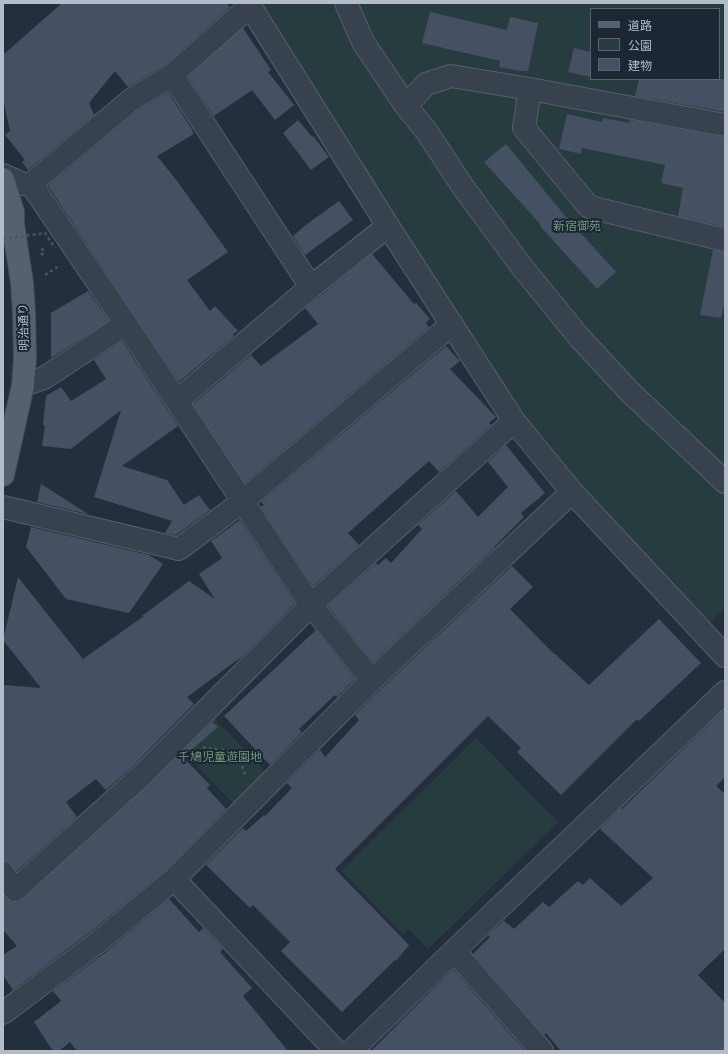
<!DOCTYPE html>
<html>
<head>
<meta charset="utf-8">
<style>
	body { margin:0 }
	#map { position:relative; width:728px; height:1054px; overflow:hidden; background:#242f3e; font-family:"Public Sans","Noto Sans JP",sans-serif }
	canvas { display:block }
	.frame { position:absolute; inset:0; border:4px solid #b4bcc9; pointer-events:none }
	.legend { position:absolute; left:590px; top:8px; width:130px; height:72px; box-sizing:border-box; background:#1d2633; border:1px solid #59626f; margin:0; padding:5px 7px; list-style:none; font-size:12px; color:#b4bcc9 }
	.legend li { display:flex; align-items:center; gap:8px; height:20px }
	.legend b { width:20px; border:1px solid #59626f }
</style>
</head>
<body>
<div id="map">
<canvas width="728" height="1054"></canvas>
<div class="frame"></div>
<ul class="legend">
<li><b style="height:5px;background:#56606e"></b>道路</li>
<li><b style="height:11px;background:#263c3f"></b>公園</li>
<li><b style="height:11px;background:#455162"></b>建物</li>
</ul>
</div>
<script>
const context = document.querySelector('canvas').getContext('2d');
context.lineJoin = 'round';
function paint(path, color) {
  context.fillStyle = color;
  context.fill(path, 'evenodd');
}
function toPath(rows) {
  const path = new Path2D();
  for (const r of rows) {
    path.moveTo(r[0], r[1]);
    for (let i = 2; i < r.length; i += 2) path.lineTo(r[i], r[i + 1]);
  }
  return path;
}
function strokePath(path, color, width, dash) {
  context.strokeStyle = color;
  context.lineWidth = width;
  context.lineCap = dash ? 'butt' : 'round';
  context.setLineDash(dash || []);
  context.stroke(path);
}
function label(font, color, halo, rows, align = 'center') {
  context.font = font + ' "Public Sans","Noto Sans JP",sans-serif';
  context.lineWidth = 4;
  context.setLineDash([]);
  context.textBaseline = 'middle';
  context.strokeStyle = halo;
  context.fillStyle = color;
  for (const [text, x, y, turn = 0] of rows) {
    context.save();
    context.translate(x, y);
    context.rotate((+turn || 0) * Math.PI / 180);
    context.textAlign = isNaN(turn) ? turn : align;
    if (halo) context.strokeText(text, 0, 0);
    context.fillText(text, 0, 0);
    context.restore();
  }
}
paint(toPath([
	[257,3,725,3,725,608,706,626,546,448,477,345],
	[591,9,719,9,719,79,591,79],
	[212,716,269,775,237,807,179,748],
	[476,738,558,822,428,949,408,929,403,934,341,871]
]), '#263c3f');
paint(toPath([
	[62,3,227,3,230,7,165,65,128,87,115,71,89,103,94,115,28,170,22,162,25,160,5,135,10,131,3,98,3,55],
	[430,12,507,30,510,17,538,23,528,71,520,71,499,67,500,61,422,43],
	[243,28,271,70,268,72,294,105,275,120,252,90,214,116,188,77],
	[574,48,591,52,591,77,568,72],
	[639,79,725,79,725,112,635,96],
	[168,92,193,131,192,131,194,134,157,156,177,181,228,252,187,280,210,311,215,306,238,331,233,334,234,336,179,382,48,186,138,110],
	[567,114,602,122,603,118,629,123,630,120,725,137,725,227,678,216,683,188,661,183,665,165,582,148,581,154,559,149],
	[298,120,312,137,313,136,329,157,311,170,283,133],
	[506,144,566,217,616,272,597,289,540,226,541,225,484,162],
	[339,201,353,220,305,255,293,236,307,224],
	[713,250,725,252,725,301,721,318,700,315],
	[372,254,414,304,416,303,430,319,426,323,429,327,245,483,193,404,251,355,261,366,318,324,305,308],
	[88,291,109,321,51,358,51,313],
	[122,341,178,426,122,466,167,480,184,505,199,495,210,510,176,535,165,533,172,521,94,497,121,410,71,449,42,446,45,426,43,425,46,396,61,387,71,401,106,379,94,360],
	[446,346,460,361,450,369,496,417,489,423,491,425,439,472,429,461,348,533,359,545,313,586,261,507,264,505,261,502],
	[506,445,545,493,521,513,524,517,494,547,494,548,373,662,328,606,376,563,378,565,386,558,391,563,422,529,418,525,456,491,478,517,508,487,488,462],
	[41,484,88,514,37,502],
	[240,520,295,603,244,655,187,697,194,704,133,766,106,790,96,779,66,802,77,817,17,871,9,862,3,861,3,685,41,688,3,640,18,577,83,659,144,616,142,616,189,581,215,599,199,574,222,558,211,541],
	[31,527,149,555,163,564,129,613,66,599,26,547],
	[512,566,533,587,510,609,554,654,555,654,589,685,659,619,701,663,639,721,637,719,561,795,517,752,521,748,488,716,335,869,409,945,396,961,395,960,342,1012,281,951,290,942,253,905,250,908,206,865,243,828,246,831,264,815,265,816,292,788,287,783,320,750,325,757,359,720,355,715,381,689],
	[316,630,355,679,337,697,335,695,299,729,302,732,270,765,224,716],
	[725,709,725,777,716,786,725,794,725,949,698,975,725,1003,725,1051,561,1051,546,1033,544,1035,473,954,490,937,488,935,504,921,514,929,543,902,549,907,578,881,583,885,590,878,621,906,653,878,600,829,621,808,622,809],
	[212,722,218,727,183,757,210,785,207,788,226,809,166,870,90,932,13,990,3,975,3,955,17,946,3,930,3,895,11,902,18,902,23,899,150,784],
	[169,899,199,932,203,928,223,949,220,952,252,988,243,996,288,1051,77,1051,70,1042,59,1051,53,1051,34,1022,61,1001,53,991,106,952],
	[453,969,525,1051,371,1051]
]), '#455162');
const minor = toPath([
	[248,3,388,226,514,421,572,492,725,656],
	[346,3,363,42,406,106,427,132,463,187,522,267,579,337,629,391,725,482],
	[172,75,311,287],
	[530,89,524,128,589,207,725,240],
	[406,106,426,84,451,76,530,89,725,125],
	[3,175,23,184,31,184,126,324,311,605,372,680],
	[31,184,131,100,172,75,250,6],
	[23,385,44,378,126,324],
	[177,401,311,287,388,226],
	[3,507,179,549,243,501,452,324],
	[3,873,15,890,142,775,311,605,514,421],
	[174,879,336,1051],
	[454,951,542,1051],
	[3,1013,98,942,174,879,372,680,572,492],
	[351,1051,454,951,725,692]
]);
const major = toPath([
	[3,179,13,212,13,224,22,283,24,313,25,358,23,385,3,475]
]);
strokePath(minor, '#565f6c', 24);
strokePath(major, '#414a57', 24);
strokePath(toPath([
	[41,255,44,253,41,245],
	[45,275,59,266],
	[203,747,205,748,233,751,242,765,245,775]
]), '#44595c', 2.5, [3, 3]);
strokePath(minor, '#38414e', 22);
strokePath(major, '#56606e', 22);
strokePath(toPath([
	[3,239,45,233,55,248]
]), '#44595c', 2.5, [3, 3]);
label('12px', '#6b9a76', '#1d2633', [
	["新宿御苑",577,226],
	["千鳩児童遊園地",220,757]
]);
label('12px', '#b4bcc9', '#1d2633', [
	["明治通り",24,327,-92]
]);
</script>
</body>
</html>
